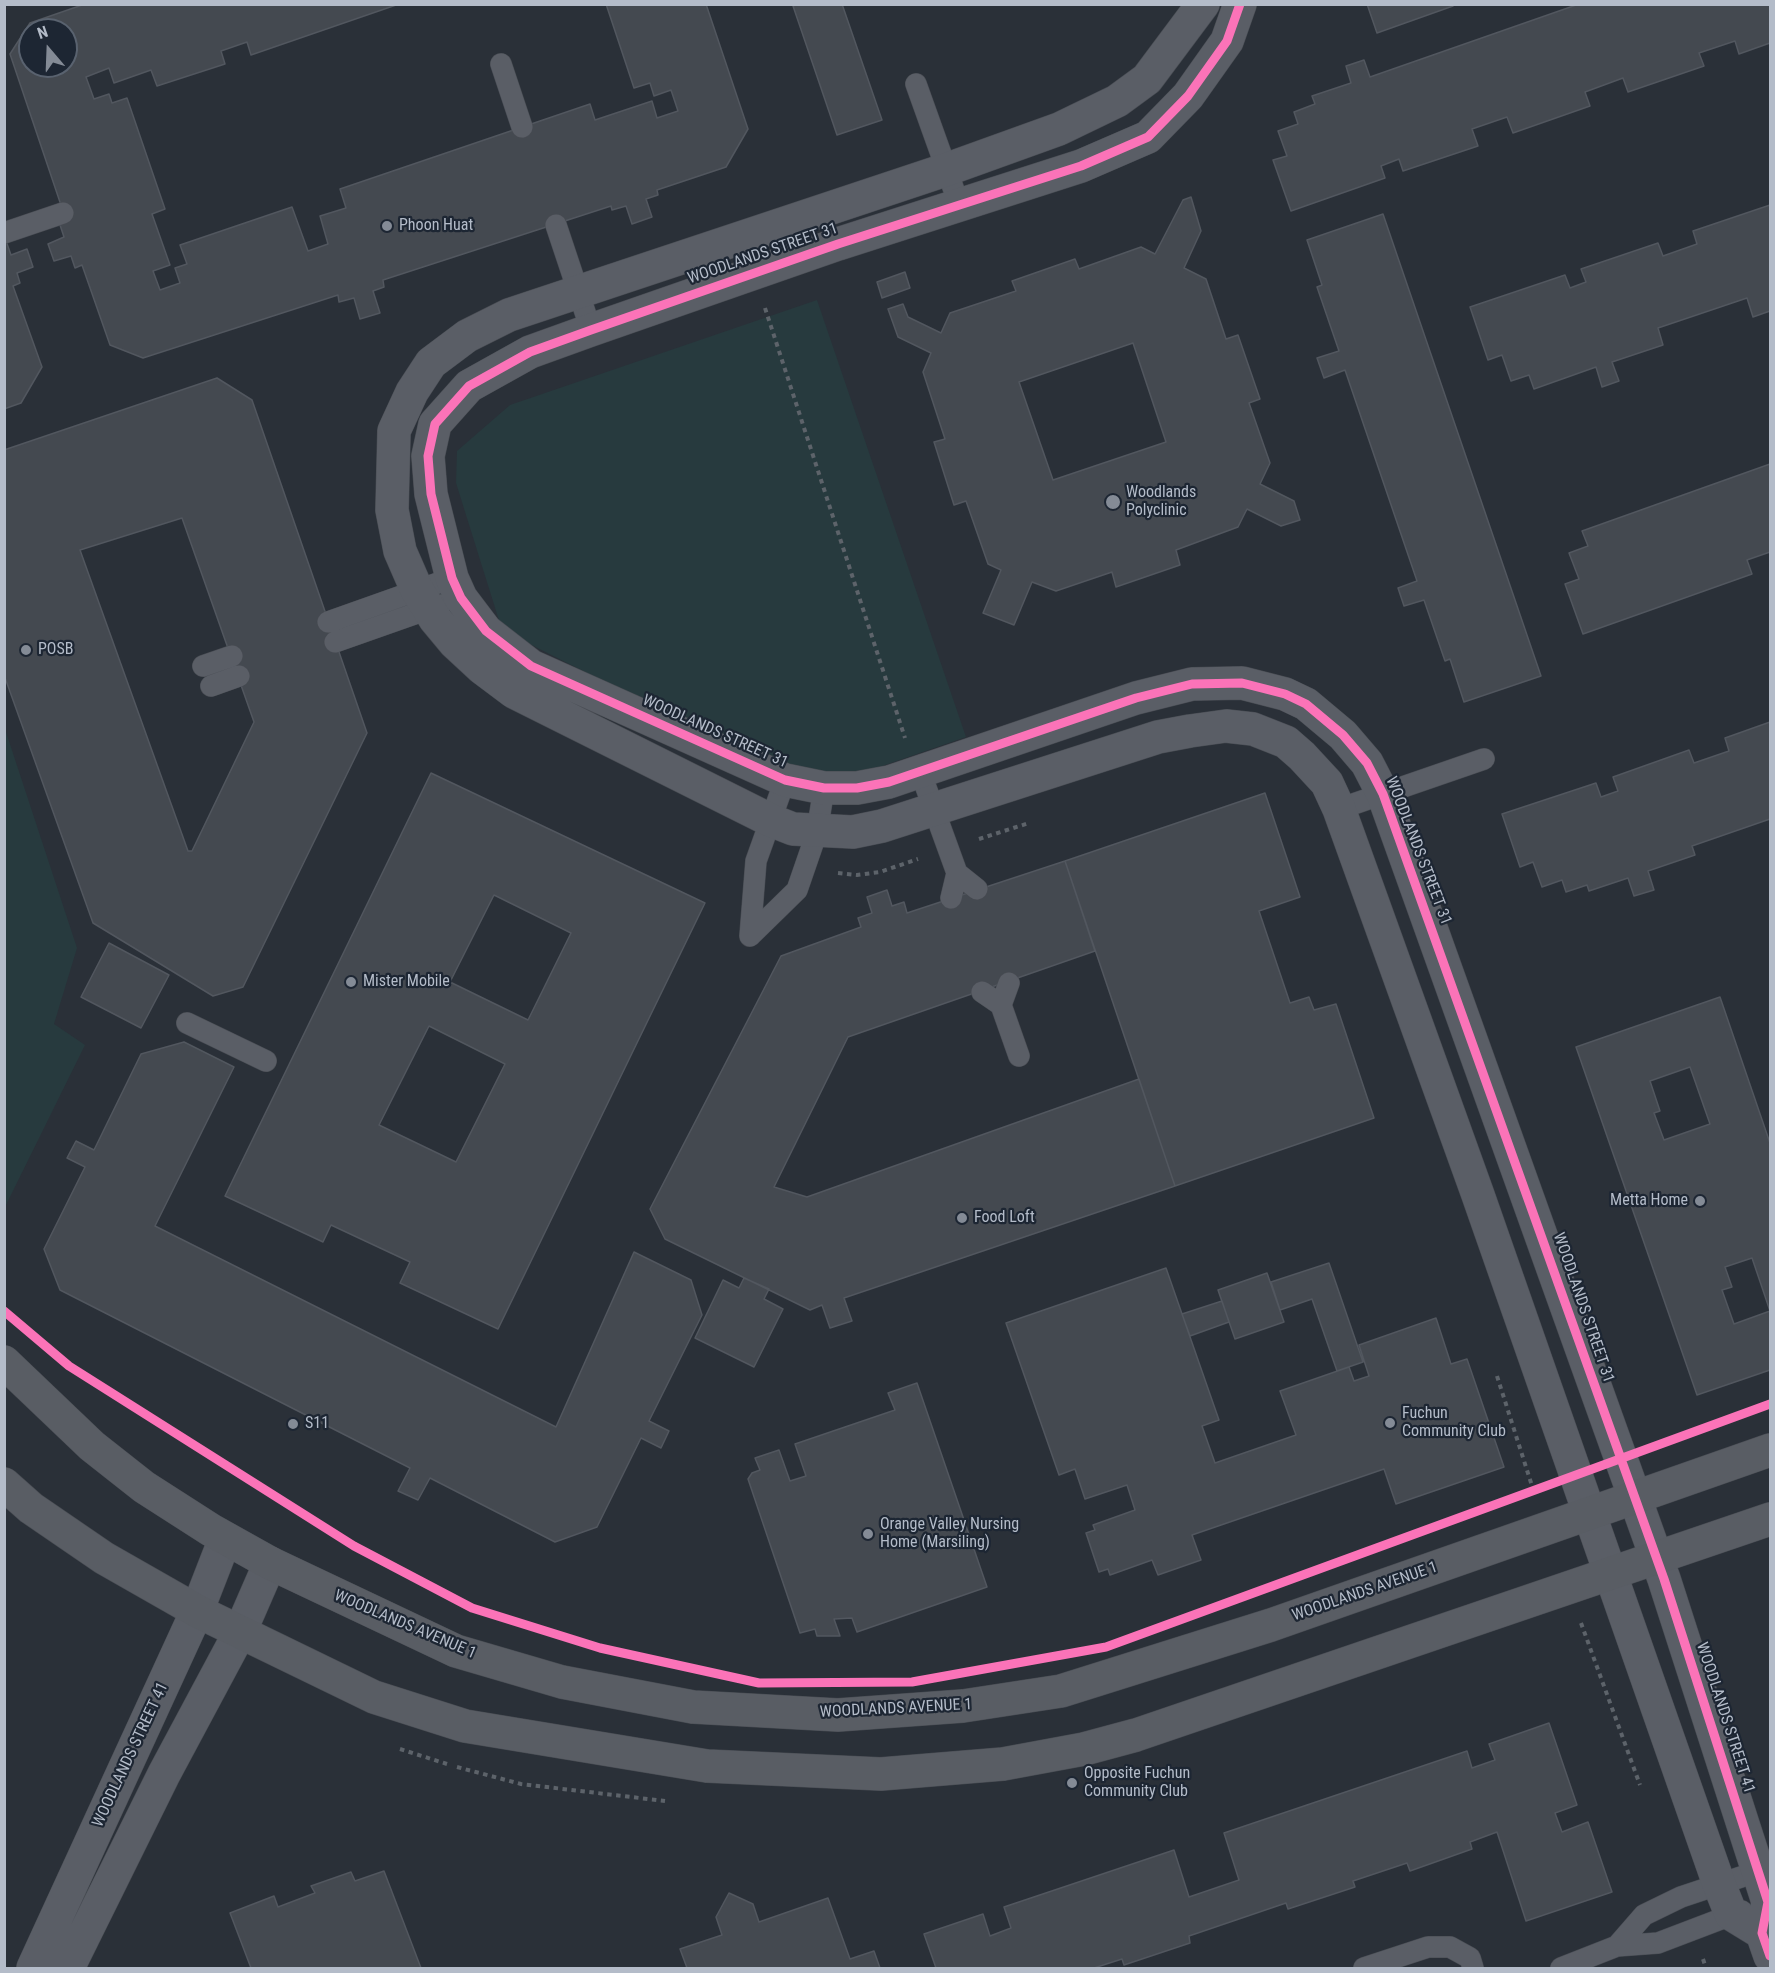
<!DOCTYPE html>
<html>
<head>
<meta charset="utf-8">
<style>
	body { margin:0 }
	#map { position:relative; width:1775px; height:1973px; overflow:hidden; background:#2a3038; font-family:"Roboto Condensed",sans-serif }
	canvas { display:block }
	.frame { position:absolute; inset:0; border:6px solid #b4bcc9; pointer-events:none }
	.north { position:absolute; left:18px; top:18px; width:60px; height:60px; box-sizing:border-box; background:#1d2633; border:2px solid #59626f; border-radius:50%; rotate:341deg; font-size:16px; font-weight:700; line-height:24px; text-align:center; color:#b4bcc9 }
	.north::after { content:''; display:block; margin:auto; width:21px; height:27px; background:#848b96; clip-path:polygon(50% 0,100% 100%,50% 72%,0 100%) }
</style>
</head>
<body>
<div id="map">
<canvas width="1775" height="1973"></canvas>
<div class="frame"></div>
<div class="north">N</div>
</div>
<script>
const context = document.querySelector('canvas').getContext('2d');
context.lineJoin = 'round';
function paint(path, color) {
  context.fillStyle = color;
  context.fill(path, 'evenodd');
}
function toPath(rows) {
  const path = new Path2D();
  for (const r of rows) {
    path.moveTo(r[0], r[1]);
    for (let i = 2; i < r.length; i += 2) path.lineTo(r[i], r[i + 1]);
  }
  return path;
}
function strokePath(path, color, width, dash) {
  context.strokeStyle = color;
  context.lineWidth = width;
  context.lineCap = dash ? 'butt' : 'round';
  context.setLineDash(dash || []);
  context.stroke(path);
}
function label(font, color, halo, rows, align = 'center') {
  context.font = font + ' "Roboto Condensed",sans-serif';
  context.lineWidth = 4.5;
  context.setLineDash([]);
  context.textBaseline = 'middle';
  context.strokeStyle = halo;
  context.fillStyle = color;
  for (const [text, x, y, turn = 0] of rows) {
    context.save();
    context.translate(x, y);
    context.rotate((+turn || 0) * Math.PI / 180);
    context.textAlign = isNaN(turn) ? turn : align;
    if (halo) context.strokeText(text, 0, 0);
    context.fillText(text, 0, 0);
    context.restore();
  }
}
paint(toPath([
	[817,300,966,737,862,773,779,770,502,630,456,483,457,451,510,405],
	[5,729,77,948,54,1024,85,1045,5,1207]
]), '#273a3e');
const building = toPath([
	[85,4,399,4,251,55,247,42,221,51,225,64,157,86,151,70,114,83,109,68,86,77,94,99,109,94,112,103,127,98,165,209,152,214,170,265,153,271,160,290,180,283,175,268,187,264,180,245,292,207,308,251,328,244,320,216,346,208,340,189,590,104,595,120,652,101,657,118,678,111,671,90,654,96,650,83,634,88,606,4,706,4,748,129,726,167,657,190,658,195,646,199,652,217,632,224,626,206,612,210,611,206,383,280,384,287,373,291,380,313,360,319,354,298,339,302,338,295,143,358,110,345,82,265,75,268,71,256,54,261,48,244,64,237,59,222,66,220,10,54,30,23,85,4],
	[30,30,66,30,66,66,30,66,30,30],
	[798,4,842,4,882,120,837,135,793,6,798,4],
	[1367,4,1453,4,1453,6,1377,33,1367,4],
	[1579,4,1770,4,1770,43,1739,54,1735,41,1699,53,1704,66,1628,92,1623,78,1585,92,1590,106,1513,133,1507,117,1472,129,1478,146,1403,171,1399,159,1381,166,1385,178,1291,211,1273,160,1287,156,1278,131,1298,124,1294,112,1315,104,1312,96,1351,83,1346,66,1364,60,1370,77,1579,4],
	[1191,197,1201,231,1184,268,1206,279,1226,339,1238,335,1260,399,1249,403,1270,463,1260,484,1294,501,1300,520,1281,526,1247,509,1238,527,1176,550,1180,565,1116,587,1112,572,1056,591,1032,582,1014,625,983,613,1001,570,988,564,966,501,954,505,934,442,945,439,923,372,931,353,898,337,888,309,903,304,908,317,941,333,950,313,1016,291,1012,281,1075,259,1079,269,1141,247,1155,254,1183,200,1191,197],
	[1133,343,1166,442,1053,480,1019,382,1133,343],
	[1770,205,1770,311,1753,317,1747,298,1658,328,1663,345,1612,362,1619,381,1602,387,1596,367,1534,389,1529,375,1511,381,1502,355,1488,360,1470,307,1565,275,1570,288,1586,282,1581,269,1658,243,1663,256,1697,244,1693,231,1770,205],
	[1383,214,1541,676,1464,702,1450,659,1445,661,1424,600,1404,606,1398,588,1417,581,1345,370,1324,378,1317,358,1339,351,1317,287,1322,285,1307,240,1383,214],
	[5,238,11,255,27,249,33,267,17,273,20,283,13,286,42,367,21,403,4,409,5,238],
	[905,272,910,288,882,298,877,282,905,272],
	[217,378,252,400,367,733,243,987,213,996,93,923,4,675,4,450,217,378],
	[182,518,254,722,192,851,188,851,80,550,182,518],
	[1770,464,1770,552,1747,560,1752,574,1583,634,1565,584,1579,579,1569,553,1588,546,1582,531,1770,464],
	[1770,722,1770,819,1692,846,1695,855,1648,871,1654,890,1634,896,1628,878,1589,891,1587,885,1566,892,1562,880,1542,887,1533,862,1520,867,1502,814,1596,783,1601,797,1618,791,1613,777,1689,750,1694,763,1729,751,1725,738,1770,722],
	[431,773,705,903,498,1329,400,1283,410,1262,331,1225,323,1242,225,1196,431,773],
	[494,895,571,933,528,1020,450,982,494,895],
	[429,1026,505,1064,456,1162,379,1125,429,1026],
	[1265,793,1300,897,1259,911,1290,1003,1309,997,1314,1010,1336,1004,1374,1118,1175,1186,1065,861,1265,793],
	[1065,861,1095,951,848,1037,774,1187,807,1197,1139,1079,1175,1186,844,1298,852,1321,830,1328,822,1305,810,1310,665,1239,650,1209,781,956,861,927,858,918,872,913,867,897,887,890,892,906,904,902,907,913,1065,861],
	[109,943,169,975,141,1028,81,997,109,943],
	[1720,997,1770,1143,1770,1370,1697,1395,1576,1047,1720,997],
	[1690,1067,1710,1124,1664,1140,1654,1113,1660,1111,1650,1081,1690,1067],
	[1752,1258,1770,1311,1734,1324,1722,1290,1732,1287,1725,1267,1752,1258],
	[184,1042,234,1067,155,1226,556,1427,634,1252,691,1280,702,1315,649,1421,669,1431,661,1448,641,1438,597,1527,555,1542,430,1478,418,1500,398,1491,410,1468,60,1290,44,1249,85,1167,67,1158,76,1141,94,1150,141,1054,184,1042],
	[1329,1263,1363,1362,1337,1371,1312,1299,1280,1310,1271,1282,1329,1263],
	[1166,1268,1219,1420,1202,1426,1215,1463,1296,1435,1280,1391,1349,1367,1354,1381,1369,1376,1359,1345,1436,1318,1451,1364,1467,1359,1504,1467,1396,1504,1384,1469,1192,1535,1201,1560,1158,1575,1152,1560,1110,1575,1108,1569,1099,1572,1086,1533,1095,1530,1093,1525,1135,1510,1127,1485,1085,1499,1075,1469,1059,1475,1006,1323,1166,1268],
	[1267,1273,1284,1322,1235,1339,1218,1290,1267,1273],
	[744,1278,769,1289,764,1299,783,1309,754,1367,695,1338,723,1280,739,1288,744,1278],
	[1222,1301,1229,1322,1190,1336,1182,1314,1222,1301],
	[917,1383,987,1587,857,1632,852,1618,834,1619,840,1636,817,1636,815,1629,800,1633,748,1479,752,1473,760,1470,755,1458,779,1450,790,1481,806,1476,795,1444,895,1410,888,1393,917,1383],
	[1549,1723,1577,1805,1555,1813,1562,1832,1588,1822,1612,1892,1526,1921,1497,1832,1470,1842,1472,1849,1410,1871,1407,1863,1353,1881,1355,1887,1288,1909,1286,1903,1189,1936,1190,1943,1124,1965,1122,1959,1094,1968,936,1968,924,1934,983,1914,990,1936,1011,1928,1004,1907,1174,1850,1189,1897,1239,1880,1224,1833,1467,1751,1472,1768,1495,1760,1489,1744,1549,1723],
	[384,1871,421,1968,251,1968,230,1913,274,1896,278,1907,315,1893,311,1886,351,1872,355,1881,384,1871],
	[729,1893,753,1904,759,1922,828,1898,850,1959,874,1951,880,1968,687,1968,680,1949,722,1935,716,1917,729,1893]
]);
paint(building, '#444950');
strokePath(building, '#52575f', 1.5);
const service = toPath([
	[501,64,522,127],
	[916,84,960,207],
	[556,225,591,330],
	[4,233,63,213],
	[328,622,452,578],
	[335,642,440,605],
	[203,666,232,656],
	[211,686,239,676],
	[920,771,957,873,977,889],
	[1339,809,1484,759],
	[951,898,957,873],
	[750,936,797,890,817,832,824,788],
	[750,936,756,861,785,780],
	[982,992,1001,1005,1019,1056],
	[1001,1005,1009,983],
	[187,1023,266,1061],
	[1617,1946,1644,1915,1681,1897,1759,1871],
	[1364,1968,1428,1947,1450,1947,1470,1958,1473,1968],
	[1561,1968,1617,1946,1658,1943,1742,1911]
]);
const minor = toPath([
	[1203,4,1147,79,1117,101,1059,129,948,169,509,315,467,336,431,363,412,392,394,431,392,510,400,551,417,590,435,619,455,643,482,668,514,692,770,820,793,829,853,832,882,826,1158,737,1190,731,1226,726,1253,729,1286,742,1302,756,1327,783,1339,809,1478,1195,1719,1884,1731,1914,1762,1933],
	[1240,4,1227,41,1188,96,1148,137,1081,166,838,244,591,330,530,352,469,386,435,424,428,456,431,494,452,578,461,598,486,631,531,666,785,780,824,788,857,788,889,782,1136,698,1192,684,1242,683,1285,694,1306,704,1343,735,1367,763,1383,794,1664,1579,1768,1902,1762,1933,1770,1956],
	[33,1968,197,1611,225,1539],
	[68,1968,164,1774,240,1632,270,1563]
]);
const secondary = toPath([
	[4,1362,92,1446,144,1487,211,1530,270,1563,456,1651,562,1682,693,1707,838,1715,963,1706,1061,1691,1271,1625,1770,1450],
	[4,1484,31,1508,104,1558,197,1611,374,1697,465,1726,707,1766,881,1774,1003,1764,1084,1749,1136,1735,1770,1519]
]);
strokePath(service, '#484c53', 22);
strokePath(minor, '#484c53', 34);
strokePath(secondary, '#484c53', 34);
strokePath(toPath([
	[765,308,905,738],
	[979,839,1029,823],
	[838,873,857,875,880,872,918,859],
	[1497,1376,1533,1489],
	[1581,1623,1640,1785],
	[400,1749,447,1764],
	[457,1767,521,1784,665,1801],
	[1703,1959,1706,1968]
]), '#5d636a', 4, [4.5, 4.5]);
strokePath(service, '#5a5e66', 21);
strokePath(minor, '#5a5e66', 33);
strokePath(secondary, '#595d64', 33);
strokePath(toPath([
	[1240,4,1227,41,1188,96,1148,137,1081,166,838,244,591,330,530,352,469,386,435,424,428,456,431,494,452,578,461,598,486,631,531,666,785,780,824,788,857,788,889,782,1136,698,1192,684,1242,683,1285,694,1306,704,1343,735,1367,763,1383,794,1664,1579,1768,1902,1762,1933,1770,1956],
	[4,1311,69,1366,354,1546,472,1608,600,1648,759,1683,912,1682,1106,1647,1770,1404]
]), '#fb73b8', 9);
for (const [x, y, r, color] of [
	[387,226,6,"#848b96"],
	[1113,502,8,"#848b96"],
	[26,650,6,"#848b96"],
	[351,982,6,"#848b96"],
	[1700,1201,6,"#848b96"],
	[962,1218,6,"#848b96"],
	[1390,1423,6,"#848b96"],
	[293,1424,6,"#848b96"],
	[868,1534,6,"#848b96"],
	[1072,1783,6,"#848b96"]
]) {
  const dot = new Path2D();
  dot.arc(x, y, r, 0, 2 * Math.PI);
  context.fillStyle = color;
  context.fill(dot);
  strokePath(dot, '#1d2633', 2);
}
label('16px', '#b4bcc9', '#1d2633', [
	["Phoon Huat",399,226],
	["Woodlands",1126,493],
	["Polyclinic",1126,511],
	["POSB",38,650],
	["Mister Mobile",363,982],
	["Metta Home",1688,1201,"right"],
	["Food Loft",974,1218],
	["Fuchun",1402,1414],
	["Community Club",1402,1432],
	["S11",305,1424],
	["Orange Valley Nursing",880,1525],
	["Home (Marsiling)",880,1543],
	["Opposite Fuchun",1084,1774],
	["Community Club",1084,1792]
], 'left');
label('16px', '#b4bcc9', '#1d2633', [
	["WOODLANDS STREET 31",763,254,-19],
	["WOODLANDS STREET 31",715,732,24],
	["WOODLANDS STREET 31",1418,851,69],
	["WOODLANDS STREET 31",1583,1308,71],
	["WOODLANDS AVENUE 1",1365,1592,-19],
	["WOODLANDS AVENUE 1",405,1625,23],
	["WOODLANDS AVENUE 1",896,1709,-3],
	["WOODLANDS STREET 41",1725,1718,72],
	["WOODLANDS STREET 41",131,1755,-65]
]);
</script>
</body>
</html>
